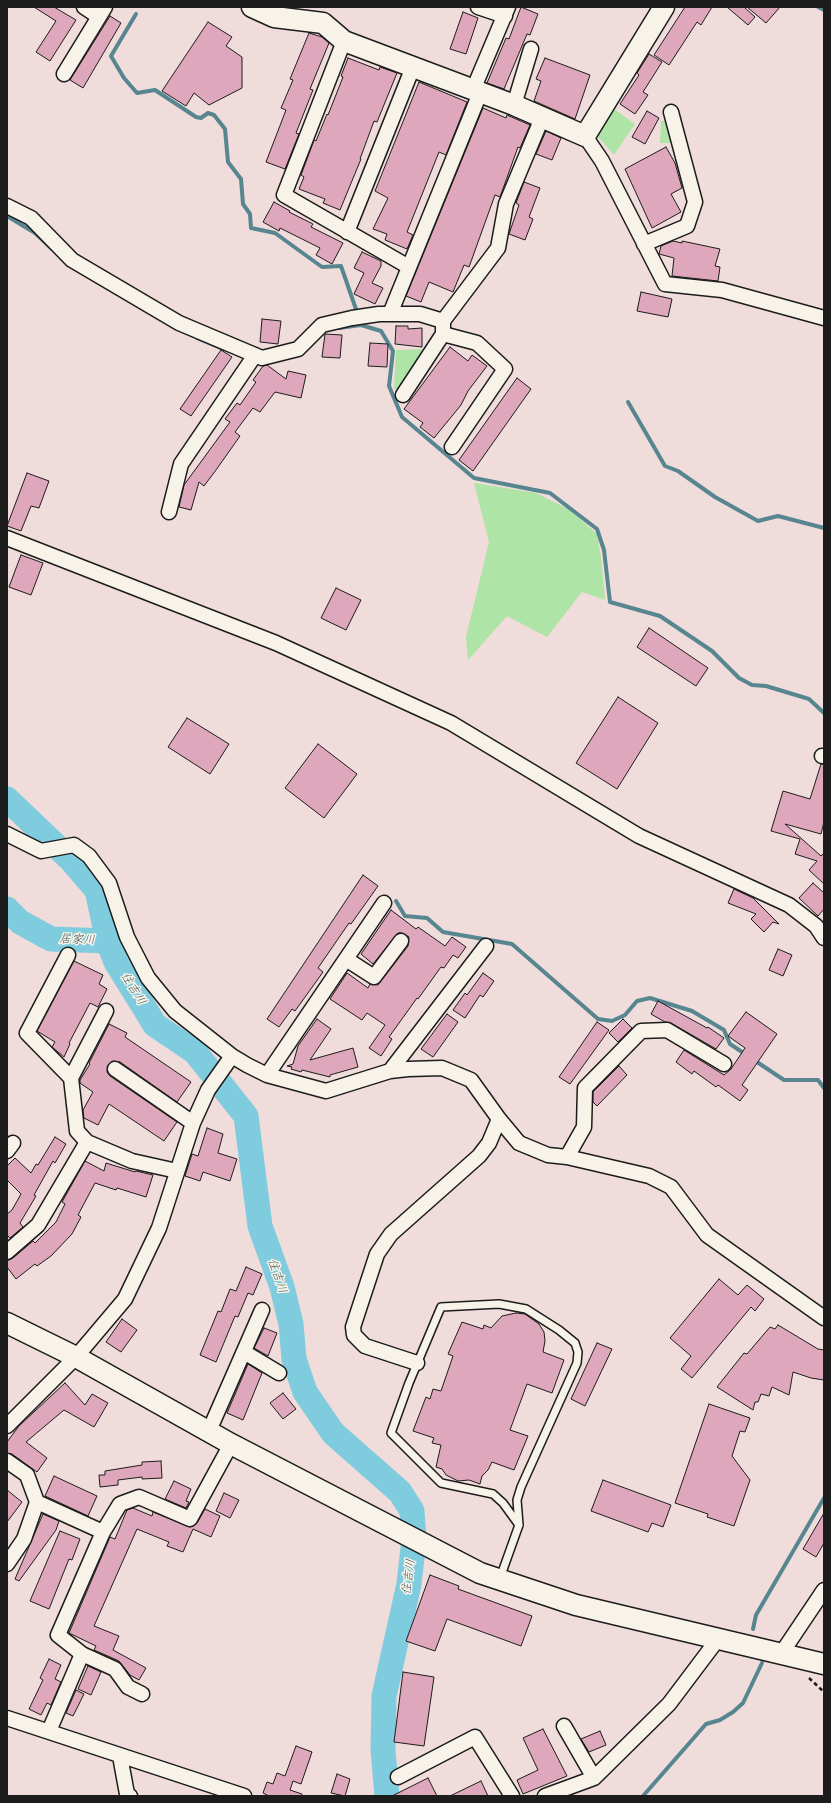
<!DOCTYPE html>
<html>
<head>
<meta charset="utf-8">
<style>
	body { margin:0 }
	#map { position:relative; width:831px; height:1803px; overflow:hidden; background:#f0dcda; font-family:"Balsamiq Sans",sans-serif }
	canvas { display:block }
	.frame { position:absolute; inset:0; border:8px solid #1c1c1c; pointer-events:none }
</style>
</head>
<body>
<div id="map">
<canvas width="831" height="1803"></canvas>
<div class="frame"></div>
</div>
<script>
const context = document.querySelector('canvas').getContext('2d');
context.lineJoin = 'round';
function paint(path, color) {
  context.fillStyle = color;
  context.fill(path, 'evenodd');
}
function toPath(rows) {
  const path = new Path2D();
  for (const r of rows) {
    path.moveTo(r[0], r[1]);
    for (let i = 2; i < r.length; i += 2) path.lineTo(r[i], r[i + 1]);
  }
  return path;
}
function strokePath(path, color, width, dash) {
  context.strokeStyle = color;
  context.lineWidth = width;
  context.lineCap = dash ? 'butt' : 'round';
  context.setLineDash(dash || []);
  context.stroke(path);
}
function label(font, color, halo, rows, align = 'center') {
  context.font = font + ' "Balsamiq Sans","Klee One",sans-serif';
  context.lineWidth = 3;
  context.setLineDash([]);
  context.textBaseline = 'middle';
  context.strokeStyle = halo;
  context.fillStyle = color;
  for (const [text, x, y, turn = 0] of rows) {
    context.save();
    context.translate(x, y);
    context.rotate((+turn || 0) * Math.PI / 180);
    context.textAlign = isNaN(turn) ? turn : align;
    if (halo) context.strokeText(text, 0, 0);
    context.fillText(text, 0, 0);
    context.restore();
  }
}
paint(toPath([
	[610,106,635,124,614,155,593,131],
	[661,121,667,121,671,143,660,143],
	[427,349,399,391,394,388,396,350],
	[474,483,536,493,570,510,597,534,601,557,605,600,582,592,547,637,507,616,468,660,466,637,489,542]
]), '#aee4a6');
strokePath(toPath([
	[818,7,824,10],
	[136,14,111,56,124,78,137,93,155,90,196,117,201,118,208,113,214,115,225,129,228,162,241,179,243,204,250,214,251,228,275,233,322,267,341,266,358,315],
	[7,216,35,233,52,249],
	[339,328,361,325,381,331,393,351,389,386,402,417,474,478,550,493,597,529,604,550,610,602,660,616,712,651,739,678,752,685,766,686,809,699,824,713],
	[197,338,223,349],
	[628,402,665,466,678,471,715,497,758,521,778,516,824,528],
	[396,901,405,916,427,918,443,932,512,944,598,1019,612,1021,625,1015,637,1001,650,998,692,1011,724,1030,730,1044,745,1054],
	[754,1060,784,1080,818,1080,824,1088],
	[753,1629,756,1615,824,1498],
	[643,1796,706,1724,720,1720,733,1712,743,1703,762,1663]
]), '#578690', 4);
strokePath(toPath([
	[7,799,72,861,97,890,108,941,116,962,155,1025,195,1052,246,1116,260,1226,282,1287,291,1324,294,1359,305,1392,333,1433,400,1492,412,1511,414,1539,409,1584,384,1696,383,1750,387,1796],
	[7,909,20,922,51,939,108,941]
]), '#7fccde', 25);
const building = toPath([
	[34,7,54,7,76,20,50,61,36,52,56,21,34,7],
	[521,7,538,14,530,35,527,34,504,89,487,83,506,38,509,39,521,7],
	[685,7,712,7,701,25,697,22,669,65,654,55,685,7],
	[727,7,744,7,755,17,748,25,727,7],
	[747,7,780,7,766,23,747,7],
	[463,12,478,18,466,54,450,49,463,12],
	[110,16,121,23,83,88,70,80,110,16],
	[208,22,232,37,226,46,242,57,242,88,209,105,194,93,186,106,162,91,208,22],
	[309,33,322,37,329,43,310,89,313,90,296,133,299,134,285,169,266,162,286,110,281,108,293,80,290,79,309,33],
	[649,54,662,62,643,92,648,95,635,114,620,104,639,75,637,73,649,54],
	[348,58,379,70,380,67,397,73,377,122,374,121,360,159,361,159,340,210,323,203,325,199,299,189,304,177,301,175,314,140,316,141,327,114,328,115,343,77,341,76,348,58],
	[545,58,590,75,575,119,534,101,541,81,536,79,545,58],
	[419,82,467,102,446,155,439,152,407,232,413,235,407,249,385,240,387,234,373,229,388,198,375,191,419,82],
	[483,108,506,118,507,115,530,125,520,148,518,147,500,197,495,195,469,267,464,265,453,292,429,282,421,302,406,296,483,108],
	[647,111,659,118,645,144,632,137,647,111],
	[546,131,561,138,552,160,536,154,546,131],
	[666,147,675,163,682,188,671,194,681,212,652,228,625,169,666,147],
	[524,182,540,188,529,217,533,219,525,240,509,234,519,205,516,203,524,182],
	[274,202,290,211,289,212,313,224,311,227,343,243,332,264,316,255,320,248,280,228,279,231,263,222,274,202],
	[673,241,682,243,682,241,720,249,715,266,720,267,718,281,672,276,674,258,659,254,661,246,673,241],
	[362,252,381,261,381,266,372,283,383,288,375,304,354,294,364,273,354,268,362,252],
	[641,292,672,299,668,317,637,311,641,292],
	[262,319,281,321,278,344,260,342,262,319],
	[396,326,408,326,408,329,422,328,422,347,395,344,396,326],
	[325,334,342,335,340,358,322,357,325,334],
	[370,343,388,344,387,367,368,366,370,343],
	[450,347,468,361,472,355,487,366,468,391,461,405,434,438,420,427,423,423,404,409,450,347],
	[221,350,232,357,191,416,180,409,221,350],
	[267,365,286,379,288,371,306,375,301,398,275,392,260,412,253,408,235,432,240,436,216,470,204,486,199,482,191,510,179,507,184,485,230,422,225,419,237,403,240,405,256,382,253,380,263,366,267,365],
	[517,378,531,389,473,471,459,460,517,378],
	[27,473,49,481,39,508,31,506,21,531,7,526,27,473],
	[21,555,43,563,31,595,9,587,21,555],
	[336,588,361,600,346,630,321,618,336,588],
	[649,628,708,668,696,686,637,647,649,628],
	[618,697,658,723,617,789,576,763,618,697],
	[187,718,229,744,210,774,168,747,187,718],
	[318,744,357,774,324,818,285,788,318,744],
	[821,764,824,764,824,822,821,834,785,824,821,856,824,853,824,884,809,870,817,861,795,854,800,839,771,831,783,791,810,799,821,764],
	[363,875,378,886,351,924,349,923,318,968,323,972,295,1011,292,1009,279,1027,267,1019,363,875],
	[813,883,824,893,824,909,818,916,799,898,813,883],
	[734,889,753,898,779,924,773,922,764,932,751,919,756,914,728,903,734,889],
	[391,910,416,929,418,927,445,946,452,937,466,947,458,958,453,955,444,968,441,967,418,999,417,998,389,1037,392,1039,381,1056,369,1048,385,1025,367,1013,362,1020,330,999,347,973,368,988,370,984,378,985,408,946,409,937,402,933,398,933,373,964,361,954,391,910],
	[778,949,792,955,783,976,769,970,778,949],
	[74,961,103,975,99,984,107,989,98,1007,90,1003,69,1043,70,1044,64,1057,52,1047,55,1042,37,1031,74,961],
	[483,973,494,981,483,997,480,995,465,1018,453,1010,465,993,467,995,483,973],
	[658,1001,707,1028,708,1027,724,1038,716,1049,671,1023,665,1022,651,1014,658,1001],
	[746,1012,777,1034,742,1085,748,1090,740,1101,718,1085,716,1087,694,1071,692,1074,676,1062,684,1050,724,1075,731,1069,745,1048,728,1036,746,1012],
	[447,1014,458,1022,433,1057,421,1049,447,1014],
	[317,1019,331,1029,310,1060,353,1048,358,1067,330,1075,330,1077,302,1070,301,1072,291,1069,292,1067,287,1066,293,1064,298,1046,317,1019],
	[623,1019,632,1028,618,1042,609,1033,623,1019],
	[597,1022,609,1030,570,1084,559,1077,597,1022],
	[109,1024,127,1033,125,1037,191,1082,177,1102,120,1062,112,1061,108,1065,107,1072,110,1076,177,1122,164,1141,109,1104,98,1125,84,1118,83,1110,93,1092,80,1083,80,1080,90,1064,89,1063,109,1024],
	[619,1066,627,1075,597,1106,593,1102,593,1092,619,1066],
	[207,1128,223,1134,218,1153,237,1159,230,1181,203,1172,200,1181,185,1176,192,1154,198,1156,207,1128],
	[55,1137,66,1144,55,1163,53,1161,34,1195,36,1196,20,1223,23,1227,10,1238,7,1235,7,1214,12,1210,21,1194,7,1180,7,1166,15,1158,31,1173,36,1164,38,1165,55,1137],
	[85,1161,104,1171,106,1163,135,1172,136,1171,153,1175,146,1197,117,1188,116,1190,95,1183,78,1215,81,1217,72,1234,51,1256,37,1266,35,1264,16,1279,7,1267,7,1261,13,1258,33,1241,35,1243,56,1222,65,1204,62,1202,85,1161],
	[246,1267,262,1274,253,1295,248,1293,238,1317,235,1316,216,1362,200,1355,218,1311,221,1312,230,1289,236,1291,246,1267],
	[719,1279,738,1295,747,1285,764,1299,755,1311,751,1307,692,1378,681,1369,691,1356,670,1338,719,1279],
	[516,1313,525,1314,539,1324,544,1332,545,1341,543,1352,564,1360,552,1393,527,1384,510,1430,528,1436,514,1470,492,1462,488,1470,482,1476,480,1484,469,1480,458,1481,446,1475,442,1469,436,1467,441,1445,432,1443,434,1438,413,1431,426,1397,430,1399,433,1389,441,1391,453,1356,448,1354,462,1322,483,1329,484,1325,491,1328,502,1316,516,1313],
	[122,1319,137,1330,121,1352,106,1342,122,1319],
	[778,1325,818,1349,824,1350,824,1380,811,1378,793,1372,789,1395,772,1387,769,1396,761,1394,758,1402,755,1402,753,1410,717,1387,744,1353,747,1354,770,1327,775,1329,778,1325],
	[264,1328,277,1333,268,1356,254,1348,264,1328],
	[597,1343,612,1349,585,1406,571,1399,597,1343],
	[248,1364,262,1373,243,1420,227,1413,248,1364],
	[65,1383,85,1405,92,1394,108,1403,94,1427,64,1410,26,1442,47,1458,37,1472,12,1454,7,1453,7,1442,19,1426,65,1383],
	[283,1393,296,1409,283,1419,270,1403,283,1393],
	[709,1404,750,1418,745,1432,740,1431,732,1456,750,1480,734,1526,707,1517,708,1514,675,1503,709,1404],
	[161,1461,162,1478,142,1479,142,1477,118,1480,118,1485,100,1487,99,1475,105,1475,105,1471,142,1465,142,1462,161,1461],
	[54,1476,97,1496,88,1516,45,1496,54,1476],
	[603,1480,671,1505,663,1527,652,1523,648,1532,591,1511,603,1480],
	[174,1481,191,1489,186,1501,189,1502,186,1508,165,1499,174,1481],
	[7,1490,22,1502,7,1522,7,1490],
	[224,1493,239,1500,230,1518,216,1511,224,1493],
	[133,1508,152,1516,153,1512,190,1527,197,1523,205,1509,220,1516,211,1537,193,1529,183,1552,167,1546,169,1542,137,1529,94,1626,119,1636,113,1650,146,1668,139,1680,130,1675,119,1661,94,1650,96,1646,69,1633,110,1537,115,1539,127,1510,133,1508],
	[824,1513,824,1543,816,1557,803,1549,824,1513],
	[43,1514,59,1521,56,1530,19,1581,15,1579,43,1514],
	[60,1531,80,1539,72,1560,69,1559,49,1609,30,1601,60,1531],
	[430,1575,459,1586,458,1589,532,1616,521,1646,447,1619,435,1651,406,1641,430,1575],
	[49,1659,61,1665,55,1679,61,1682,51,1705,47,1703,41,1715,29,1709,43,1680,40,1678,49,1659],
	[88,1666,101,1672,91,1695,78,1689,88,1666],
	[403,1672,434,1677,424,1746,394,1742,403,1672],
	[76,1690,84,1694,73,1716,66,1713,76,1690],
	[543,1729,567,1776,523,1794,517,1780,538,1770,523,1738,543,1729],
	[600,1731,606,1745,589,1752,581,1739,600,1731],
	[296,1746,312,1752,301,1784,293,1781,290,1790,302,1794,302,1796,269,1796,263,1793,267,1782,273,1784,277,1773,285,1776,296,1746],
	[337,1774,350,1779,345,1796,331,1793,337,1774],
	[428,1778,437,1796,392,1796,428,1778],
	[481,1781,488,1796,450,1796,481,1781]
]);
paint(building, '#dea7bb');
strokePath(building, '#1c1c1c', 1);
const lane = toPath([
	[500,1578,519,1525,517,1500,521,1487,577,1363,578,1352,575,1343,559,1330,526,1309,499,1304,441,1307,409,1383,391,1433,441,1483,493,1494,503,1503,519,1525]
]);
const street = toPath([
	[84,7,99,17],
	[478,7,505,16],
	[344,41,284,195,409,267],
	[64,74,105,7],
	[473,90,508,7],
	[514,105,531,49],
	[585,136,602,161,665,284,722,290,824,318],
	[7,206,31,218,72,260,179,323,262,358,298,349,322,325,352,318,379,314,420,314,443,321],
	[347,232,413,67],
	[644,244,687,226,695,202,671,112],
	[390,314,480,93],
	[443,334,477,343,505,369,452,447],
	[403,395,443,334,443,321,498,248,506,204,542,118],
	[169,512,181,464,255,355],
	[7,538,276,643,451,723,639,836,789,905,816,926,824,938],
	[822,756,824,756],
	[7,834,41,851,74,845,89,856,109,883,127,937,148,978,175,1011,232,1056,247,1065,267,1075,326,1091,390,1071,408,1069,442,1068,471,1080,499,1119,519,1143,548,1155,567,1157,649,1176,671,1187,707,1235,824,1318],
	[68,955,27,1033,71,1078],
	[346,959,374,977,401,941],
	[106,1011,71,1078,77,1131,87,1142,132,1161,177,1171],
	[115,1069,193,1123],
	[390,1071,486,946],
	[267,1075,384,903],
	[7,1151,13,1143],
	[567,1157,584,1127,585,1088,641,1031,667,1030,724,1064],
	[7,1252,38,1225,87,1142],
	[244,1352,279,1373],
	[417,1363,365,1346,354,1335,353,1327,377,1254,391,1234,479,1156,489,1143,499,1119],
	[7,1426,76,1357,125,1299,159,1228,193,1123,208,1090,232,1056],
	[209,1431,262,1310],
	[7,1461,27,1475,37,1502,103,1532,58,1635,82,1654,49,1731],
	[103,1532,120,1504,139,1497,190,1519,231,1444],
	[7,1564,24,1539,37,1502],
	[82,1654,115,1669,128,1687,142,1694],
	[781,1654,824,1590],
	[7,1718,244,1796],
	[564,1726,594,1778],
	[120,1756,127,1794,130,1796],
	[398,1777,475,1737,512,1796],
	[545,1796,594,1778,669,1704,718,1639]
]);
const secondary = toPath([
	[252,7,274,17,323,23,344,41,514,105,585,136,664,7],
	[7,1323,76,1357,231,1444,480,1573,576,1605,824,1664]
]);
strokePath(lane, '#1c1c1c', 10);
strokePath(street, '#1c1c1c', 17);
strokePath(secondary, '#1c1c1c', 23);
strokePath(toPath([
	[809,1678,824,1692]
]), '#1c1c1c', 2.5, [4, 3]);
strokePath(lane, '#f7f3e8', 7);
strokePath(street, '#f7f3e8', 14);
strokePath(secondary, '#f7f3e8', 20);
label('italic 12px', '#3f5a60', '#f7f3e8', [
	["居家川",77,940,2],
	["住吉川",133,989,58],
	["住吉川",277,1276,71],
	["住吉川",409,1577,-82]
]);
</script>
</body>
</html>
